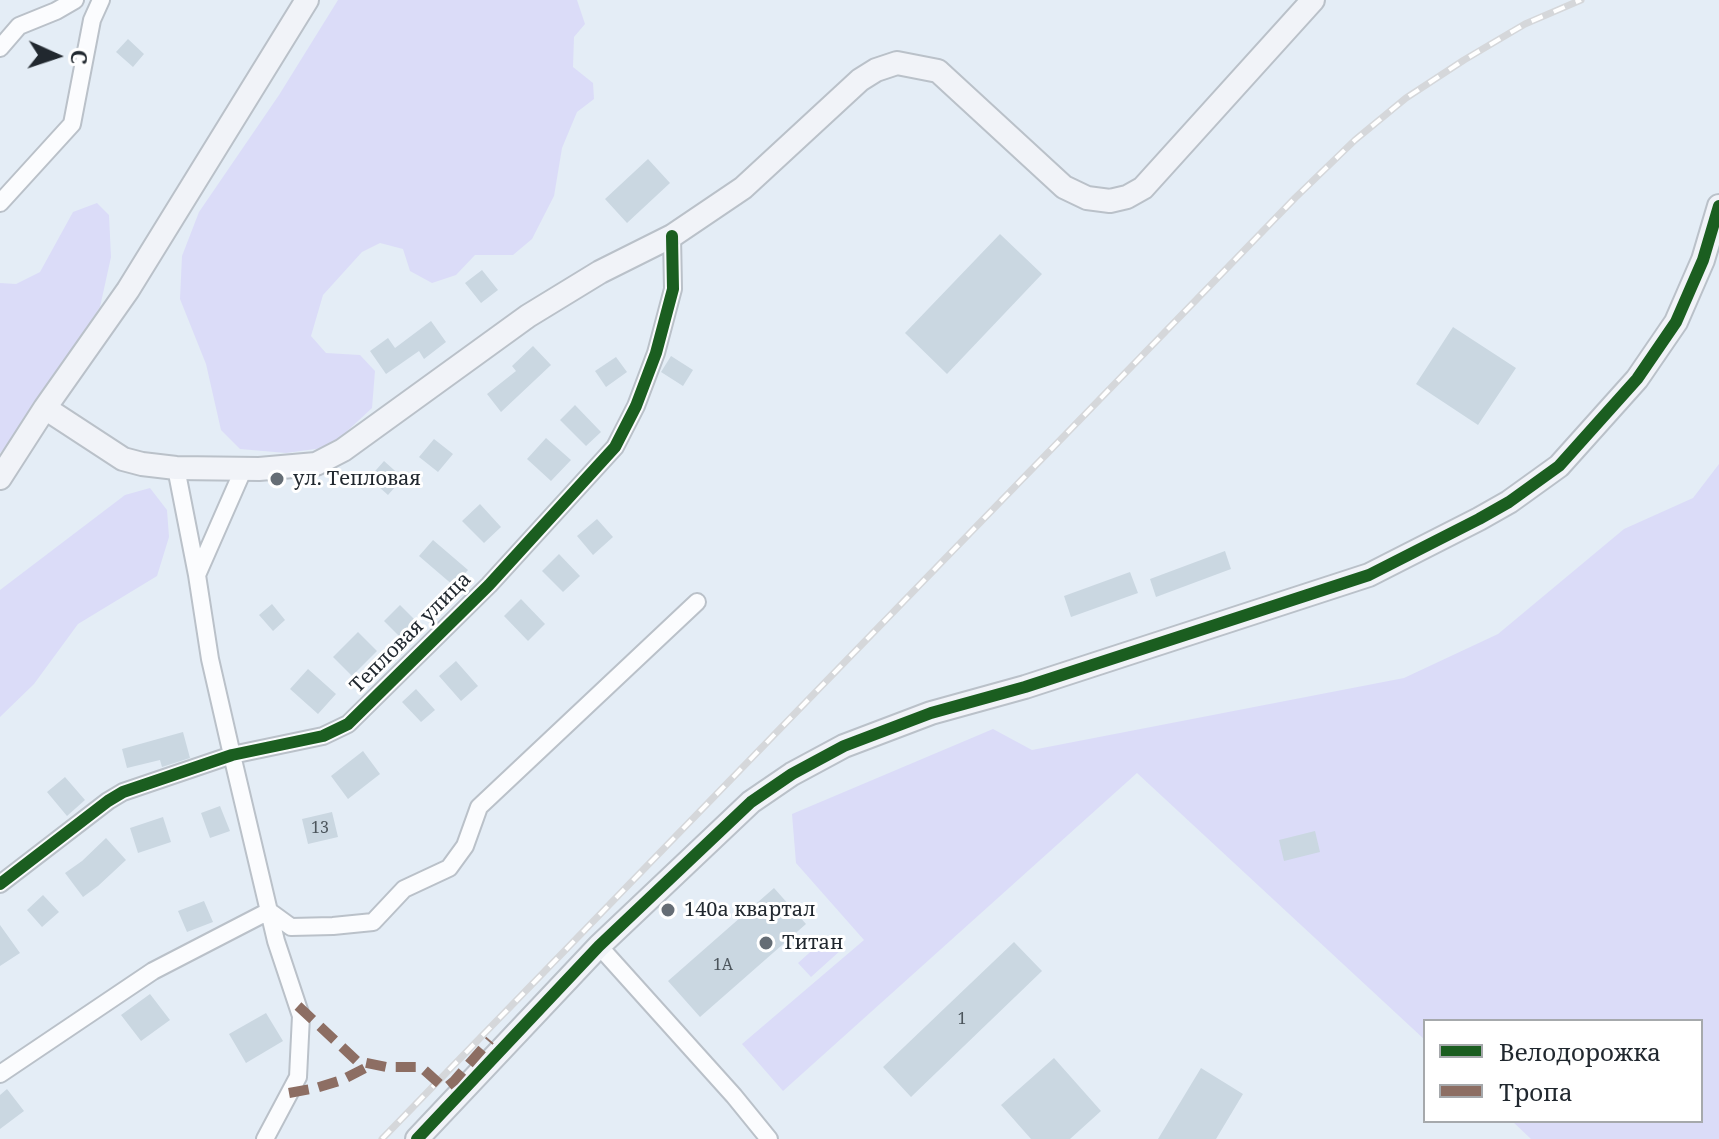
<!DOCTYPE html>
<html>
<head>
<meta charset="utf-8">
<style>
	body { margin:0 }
	#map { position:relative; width:1719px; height:1139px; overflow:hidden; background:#e4edf6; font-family:"Noto Serif",serif }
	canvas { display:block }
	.legend { position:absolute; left:1423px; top:1019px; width:280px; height:104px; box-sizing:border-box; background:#fff; border:2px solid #a6a9ac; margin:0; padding:10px 14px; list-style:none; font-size:24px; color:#21282f }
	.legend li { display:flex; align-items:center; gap:16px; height:40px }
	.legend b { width:40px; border:2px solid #a6a9ac }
	.north { position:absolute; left:16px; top:16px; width:80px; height:80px; -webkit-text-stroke:6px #fff; paint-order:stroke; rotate:93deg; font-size:22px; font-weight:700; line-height:32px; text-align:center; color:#21282f }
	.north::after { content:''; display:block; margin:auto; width:28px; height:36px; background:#21282f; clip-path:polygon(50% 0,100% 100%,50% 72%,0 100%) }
</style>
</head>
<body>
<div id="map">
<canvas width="1719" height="1139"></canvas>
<ul class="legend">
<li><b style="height:10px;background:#1b5e20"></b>Велодорожка</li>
<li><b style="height:10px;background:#8d6e63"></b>Тропа</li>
</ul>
<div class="north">С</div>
</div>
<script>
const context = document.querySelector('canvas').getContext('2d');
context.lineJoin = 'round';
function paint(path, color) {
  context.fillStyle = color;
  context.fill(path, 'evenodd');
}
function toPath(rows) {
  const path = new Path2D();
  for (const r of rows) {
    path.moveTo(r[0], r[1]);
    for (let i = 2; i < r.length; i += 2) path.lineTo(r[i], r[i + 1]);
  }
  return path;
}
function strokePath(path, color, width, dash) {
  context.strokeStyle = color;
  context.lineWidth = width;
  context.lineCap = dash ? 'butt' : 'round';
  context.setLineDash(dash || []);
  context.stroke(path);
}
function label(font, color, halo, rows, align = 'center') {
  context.font = font + ' "Noto Serif",serif';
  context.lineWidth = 6;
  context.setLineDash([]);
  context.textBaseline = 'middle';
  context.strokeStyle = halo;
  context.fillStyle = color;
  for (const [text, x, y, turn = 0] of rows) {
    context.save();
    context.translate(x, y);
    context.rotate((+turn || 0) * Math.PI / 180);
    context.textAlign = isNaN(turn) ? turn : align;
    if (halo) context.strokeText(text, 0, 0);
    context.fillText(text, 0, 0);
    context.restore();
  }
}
paint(toPath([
	[338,0,577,0,585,24,574,37,573,67,593,83,594,99,577,112,562,148,554,196,532,239,513,255,475,255,456,275,432,283,410,271,403,249,380,243,362,252,323,295,311,336,326,353,360,355,375,371,372,408,330,447,286,453,240,449,221,430,206,364,180,299,182,256,199,212,279,95],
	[97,203,109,215,111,257,100,307,8,445,0,453,0,283,16,284,40,272,73,212],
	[1719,464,1719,1139,1531,1139,1512,1121,1701,1121,1701,1021,1425,1021,1425,1040,1137,773,783,1091,742,1044,864,940,796,863,792,814,993,729,1032,750,1404,678,1498,634,1624,529,1693,498],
	[150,488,167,510,169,537,157,576,78,624,34,684,0,717,0,590,125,495],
	[828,936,841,950,811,977,798,963]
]), '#dbdcf8');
paint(toPath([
	[128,39,144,54,133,67,116,52],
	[648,159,670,183,627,223,605,199],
	[1000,234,1042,274,947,374,905,333],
	[482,270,498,290,481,303,465,283],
	[431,321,446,342,424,359,419,351,386,374,370,351,388,338,395,348],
	[1453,327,1516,368,1478,425,1416,384],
	[533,346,551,365,501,412,487,394,516,371,512,366],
	[671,356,693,370,683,386,661,372],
	[616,357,627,372,606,387,595,371],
	[575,405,601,432,586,446,560,420],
	[546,438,571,460,551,481,527,459],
	[434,439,453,454,438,472,419,457],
	[384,461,403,478,388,495,369,478],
	[480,504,501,527,484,543,462,521],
	[597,519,613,537,593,555,577,536],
	[433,540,468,570,454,586,419,556],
	[1225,551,1231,569,1156,597,1150,579],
	[559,554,580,576,563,592,542,571],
	[1130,572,1138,593,1071,617,1064,596],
	[521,599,545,624,528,641,504,616],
	[272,604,285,620,273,631,259,615],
	[400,605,420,625,404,641,384,621],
	[358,632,377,651,352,676,333,657],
	[456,661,478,686,461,701,439,676],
	[308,669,336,694,318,714,290,689],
	[416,689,435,710,421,722,402,702],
	[183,732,190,758,162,767,160,760,127,768,122,749],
	[363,751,380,774,348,799,331,776],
	[65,777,85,800,67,816,47,792],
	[220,806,230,831,210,838,201,813],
	[332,812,338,837,308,844,302,819],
	[163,817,171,842,138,853,130,828],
	[1315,831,1320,852,1284,861,1279,840],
	[106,838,126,860,98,886,83,897,65,873,82,861],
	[774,888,806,924,700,1017,668,981],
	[43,895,59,912,42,927,27,910],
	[204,901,213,922,187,932,178,911],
	[0,925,20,953,0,966],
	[1014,942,1042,971,911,1097,883,1067],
	[150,994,170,1020,141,1041,121,1015],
	[266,1013,283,1041,246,1063,229,1034],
	[1054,1058,1101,1111,1070,1139,1031,1139,1001,1105],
	[1201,1068,1243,1094,1216,1139,1158,1139],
	[7,1089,24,1111,0,1129,0,1095]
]), '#cad7e1');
const street = toPath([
	[0,48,19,26,56,11,75,0],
	[0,203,72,124,92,20,101,0],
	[176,468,197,575,210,659,232,755,276,941,301,1016,298,1077,265,1139],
	[197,575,244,468],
	[0,884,108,801,123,792,232,755,323,736,348,724,489,585,615,447,636,406,656,353,673,289,672,236],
	[599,946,734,1096,769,1139],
	[0,1074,153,971,269,911,291,927,333,926,373,922,404,889,449,868,465,846,479,807,697,602]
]);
const secondary = toPath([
	[45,408,123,459,142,464,176,468,259,469,316,464,343,450,528,316,600,272,672,236,743,188,860,80,876,70,897,63,938,71,1064,187,1087,198,1110,201,1127,197,1143,188,1313,0],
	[0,478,45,408,128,290,307,0],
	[417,1139,599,946,751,802,792,774,844,746,931,713,1025,687,1369,575,1479,519,1509,502,1559,466,1637,379,1676,322,1703,260,1719,206]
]);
strokePath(street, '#bac1c9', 20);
strokePath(secondary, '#bac1c9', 26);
strokePath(street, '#fbfcfe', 16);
strokePath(secondary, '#f1f3f8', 22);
const rail = toPath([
	[382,1139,1295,198,1355,140,1406,98,1464,60,1525,24,1581,0]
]);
strokePath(rail, '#d5d7da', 7);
strokePath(rail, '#fff', 4, [12]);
strokePath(toPath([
	[298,1006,357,1061,386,1067,421,1067,442,1086,448,1086,454,1081,490,1040],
	[289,1093,316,1088,342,1080,373,1064]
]), '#8d6e63', 10, [20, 10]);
strokePath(toPath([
	[0,884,108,801,123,792,232,755,323,736,348,724,489,585,615,447,636,406,656,353,673,289,672,236],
	[417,1139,599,946,751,802,792,774,844,746,931,713,1025,687,1369,575,1479,519,1509,502,1559,466,1637,379,1676,322,1703,260,1719,206]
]), '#1b5e20', 12);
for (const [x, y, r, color] of [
	[277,479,8,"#656d75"],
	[668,910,8,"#656d75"],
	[766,943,8,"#656d75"]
]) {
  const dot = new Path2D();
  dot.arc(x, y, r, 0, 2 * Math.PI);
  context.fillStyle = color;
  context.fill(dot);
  strokePath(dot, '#fff', 3);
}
label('16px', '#4c555c', null, [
	["13",320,828],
	["1А",723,965],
	["1",962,1019]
]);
label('20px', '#21282f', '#fff', [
	["ул. Тепловая",293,479],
	["140а квартал",684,910],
	["Титан",782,943]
], 'left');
label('20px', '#21282f', '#fff', [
	["Тепловая улица",411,633,-45]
]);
</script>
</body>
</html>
